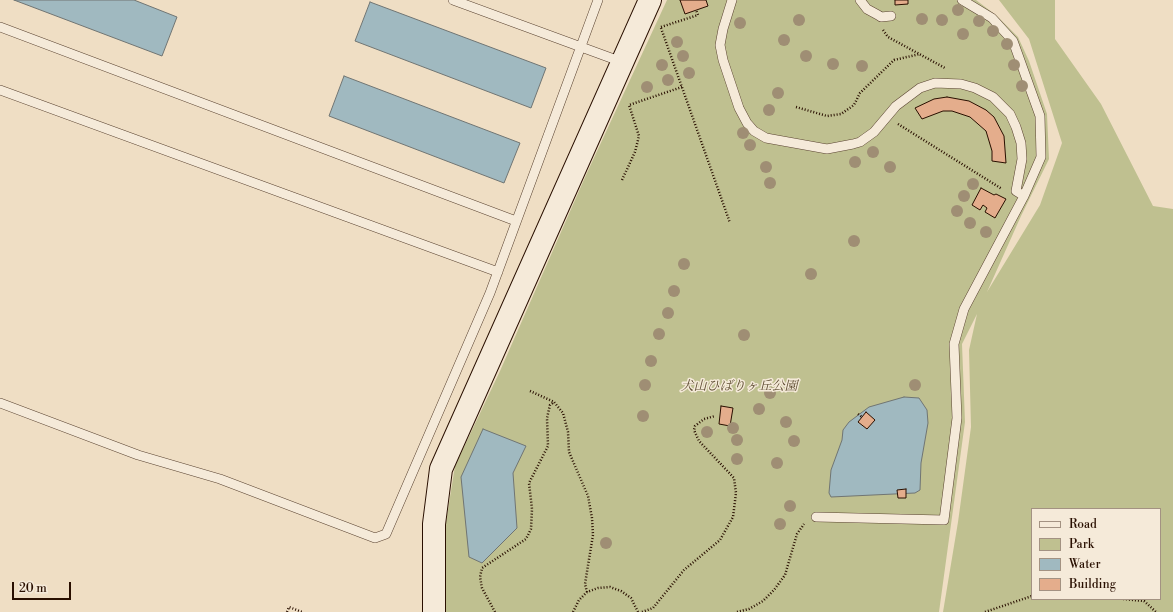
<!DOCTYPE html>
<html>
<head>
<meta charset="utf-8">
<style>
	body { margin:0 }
	#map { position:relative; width:1173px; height:612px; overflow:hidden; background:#efdec4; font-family:"Libre Bodoni",serif }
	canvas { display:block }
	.legend { position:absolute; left:1031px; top:508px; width:130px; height:92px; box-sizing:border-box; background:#f5ead9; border:1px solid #a39282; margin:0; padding:5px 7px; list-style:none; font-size:12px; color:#290f00 }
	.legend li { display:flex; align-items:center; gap:8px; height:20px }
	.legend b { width:20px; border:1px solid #a39282 }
	.scale { position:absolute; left:12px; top:582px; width:59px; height:18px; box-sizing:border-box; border:2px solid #290f00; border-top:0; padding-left:5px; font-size:12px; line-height:14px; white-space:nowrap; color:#290f00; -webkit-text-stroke:3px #f5ead9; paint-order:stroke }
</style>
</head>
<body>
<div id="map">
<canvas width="1173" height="612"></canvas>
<ul class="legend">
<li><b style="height:5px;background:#f5ead9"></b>Road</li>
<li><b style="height:11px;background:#bfc090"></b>Park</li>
<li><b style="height:11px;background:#a0b9c0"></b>Water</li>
<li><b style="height:11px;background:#e4ad8c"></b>Building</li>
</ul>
<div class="scale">20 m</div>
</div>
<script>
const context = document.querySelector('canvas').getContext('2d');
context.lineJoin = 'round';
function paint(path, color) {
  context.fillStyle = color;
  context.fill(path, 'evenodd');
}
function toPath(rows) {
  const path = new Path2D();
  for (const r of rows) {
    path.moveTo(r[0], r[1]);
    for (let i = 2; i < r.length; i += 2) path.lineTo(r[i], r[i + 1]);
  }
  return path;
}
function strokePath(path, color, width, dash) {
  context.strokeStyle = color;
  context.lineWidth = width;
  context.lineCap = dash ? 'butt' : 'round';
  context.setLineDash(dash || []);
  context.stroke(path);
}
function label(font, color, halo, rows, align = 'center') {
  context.font = font + ' "Libre Bodoni","Noto Serif JP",serif';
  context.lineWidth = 3;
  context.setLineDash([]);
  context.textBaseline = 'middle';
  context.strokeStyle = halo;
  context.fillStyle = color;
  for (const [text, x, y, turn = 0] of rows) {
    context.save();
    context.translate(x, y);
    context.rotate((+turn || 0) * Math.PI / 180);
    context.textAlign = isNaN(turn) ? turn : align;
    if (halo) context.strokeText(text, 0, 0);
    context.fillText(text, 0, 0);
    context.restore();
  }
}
paint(toPath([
	[667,0,976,0,997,16,1018,37,1029,61,1047,114,1049,159,1021,216,987,292,1040,205,1062,143,1029,39,999,0,1055,0,1055,39,1101,104,1153,206,1173,209,1173,612,943,612,958,522,971,427,969,350,977,314,962,344,965,422,939,612,444,612,445,528,455,466,500,371,586,175],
	[1032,509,1160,509,1160,599,1032,599]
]), '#bfc090');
const water = toPath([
	[14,0,134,0,177,17,162,56,14,0],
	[370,2,546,68,531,108,355,41,370,2],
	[344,76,520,143,504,183,329,116,344,76],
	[904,397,919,398,927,410,928,423,921,463,920,490,915,493,831,497,829,493,831,470,842,440,843,430,849,422,869,407,904,397],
	[483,429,526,446,513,473,517,528,482,563,469,557,461,477,483,429]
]);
paint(water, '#a0b9c0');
strokePath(water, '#707573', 1);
const building = toPath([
	[680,0,706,0,708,6,685,14,680,0],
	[895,0,908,0,908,4,895,5,895,0],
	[947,97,969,101,986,110,994,117,1004,136,1006,163,992,161,992,151,986,131,970,117,952,111,943,111,922,119,915,108,934,99,947,97],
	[981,188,994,195,996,194,1006,199,995,218,985,212,987,208,983,205,980,210,972,205,981,188],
	[721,406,733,408,730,426,719,424,721,406],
	[866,412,875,420,867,429,858,422,866,412],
	[906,489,906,498,898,498,897,490,906,489]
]);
paint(building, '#e4ad8c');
strokePath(building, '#290f00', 1);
const lane = toPath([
	[453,0,622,62],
	[732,0,723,29,720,45,723,60,739,108,747,123,754,131,766,138,827,149,853,144,860,142,874,132,896,106,920,88,935,83,961,84,975,88,993,97,1010,114,1016,127,1021,143,1022,159,1016,191,1024,196],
	[860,0,867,9,878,15,881,17,891,16],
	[0,27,516,221],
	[0,90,498,272],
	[0,403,138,455,220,479,375,538,386,534,490,293,598,0],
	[816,517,944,520,957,418,954,344,964,309,1024,196,1041,157,1040,116,1013,41,992,18,962,0]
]);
const secondary = toPath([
	[434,612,434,524,441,469,650,0]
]);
strokePath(lane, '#5a4331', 10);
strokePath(secondary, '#290f00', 24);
strokePath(toPath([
	[661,27,698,15,696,10],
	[661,28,730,223],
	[883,30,888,37,945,68],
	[796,107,827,116,841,114,854,105,860,93,894,60,920,54],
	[898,124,1002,189],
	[622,180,635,152,639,136,629,105,682,87],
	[530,391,554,402],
	[858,414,862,417],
	[1123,599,1144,601,1156,612],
	[287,612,289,607,302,612],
	[495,612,482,588,480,577,482,568,526,539,531,529,532,509,529,483,548,446,547,418,550,405,554,402,563,413,568,432,569,452,588,496,592,518,593,535,585,584,587,592],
	[573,612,579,600,587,592,598,588,610,587,621,591,631,598,638,612],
	[642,612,653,608,684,570,720,540,733,517,736,493,734,478,699,441,694,430,695,426,704,419,715,416],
	[737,612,749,609,763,601,774,590,785,575,797,534,804,524],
	[985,612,1032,596]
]), '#290f00', 2.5, [1, 2]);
strokePath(lane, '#f5ead9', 9);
strokePath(secondary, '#f5ead9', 22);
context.fillStyle = '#9f8e74';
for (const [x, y] of [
	[958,10],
	[922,19],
	[799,20],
	[942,20],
	[979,21],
	[740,23],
	[993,31],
	[963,34],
	[784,40],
	[677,42],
	[1007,44],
	[683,56],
	[806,56],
	[833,64],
	[662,65],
	[1014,65],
	[862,66],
	[689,73],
	[668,80],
	[1022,86],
	[647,87],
	[778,93],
	[769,110],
	[743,133],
	[750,145],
	[873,152],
	[855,162],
	[766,167],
	[890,167],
	[770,183],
	[973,184],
	[964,196],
	[957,211],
	[970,223],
	[986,232],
	[854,241],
	[684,264],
	[811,274],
	[674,291],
	[668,313],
	[659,334],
	[744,335],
	[651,361],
	[645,385],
	[915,385],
	[770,393],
	[759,409],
	[643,416],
	[786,422],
	[733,428],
	[707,432],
	[737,440],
	[794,441],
	[737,459],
	[777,463],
	[790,506],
	[780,524],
	[606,543]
]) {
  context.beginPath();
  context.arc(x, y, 6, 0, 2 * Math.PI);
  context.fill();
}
label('italic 13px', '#5e4d32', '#f5ead9', [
	["犬山ひばりヶ丘公園",739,387]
]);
</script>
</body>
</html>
